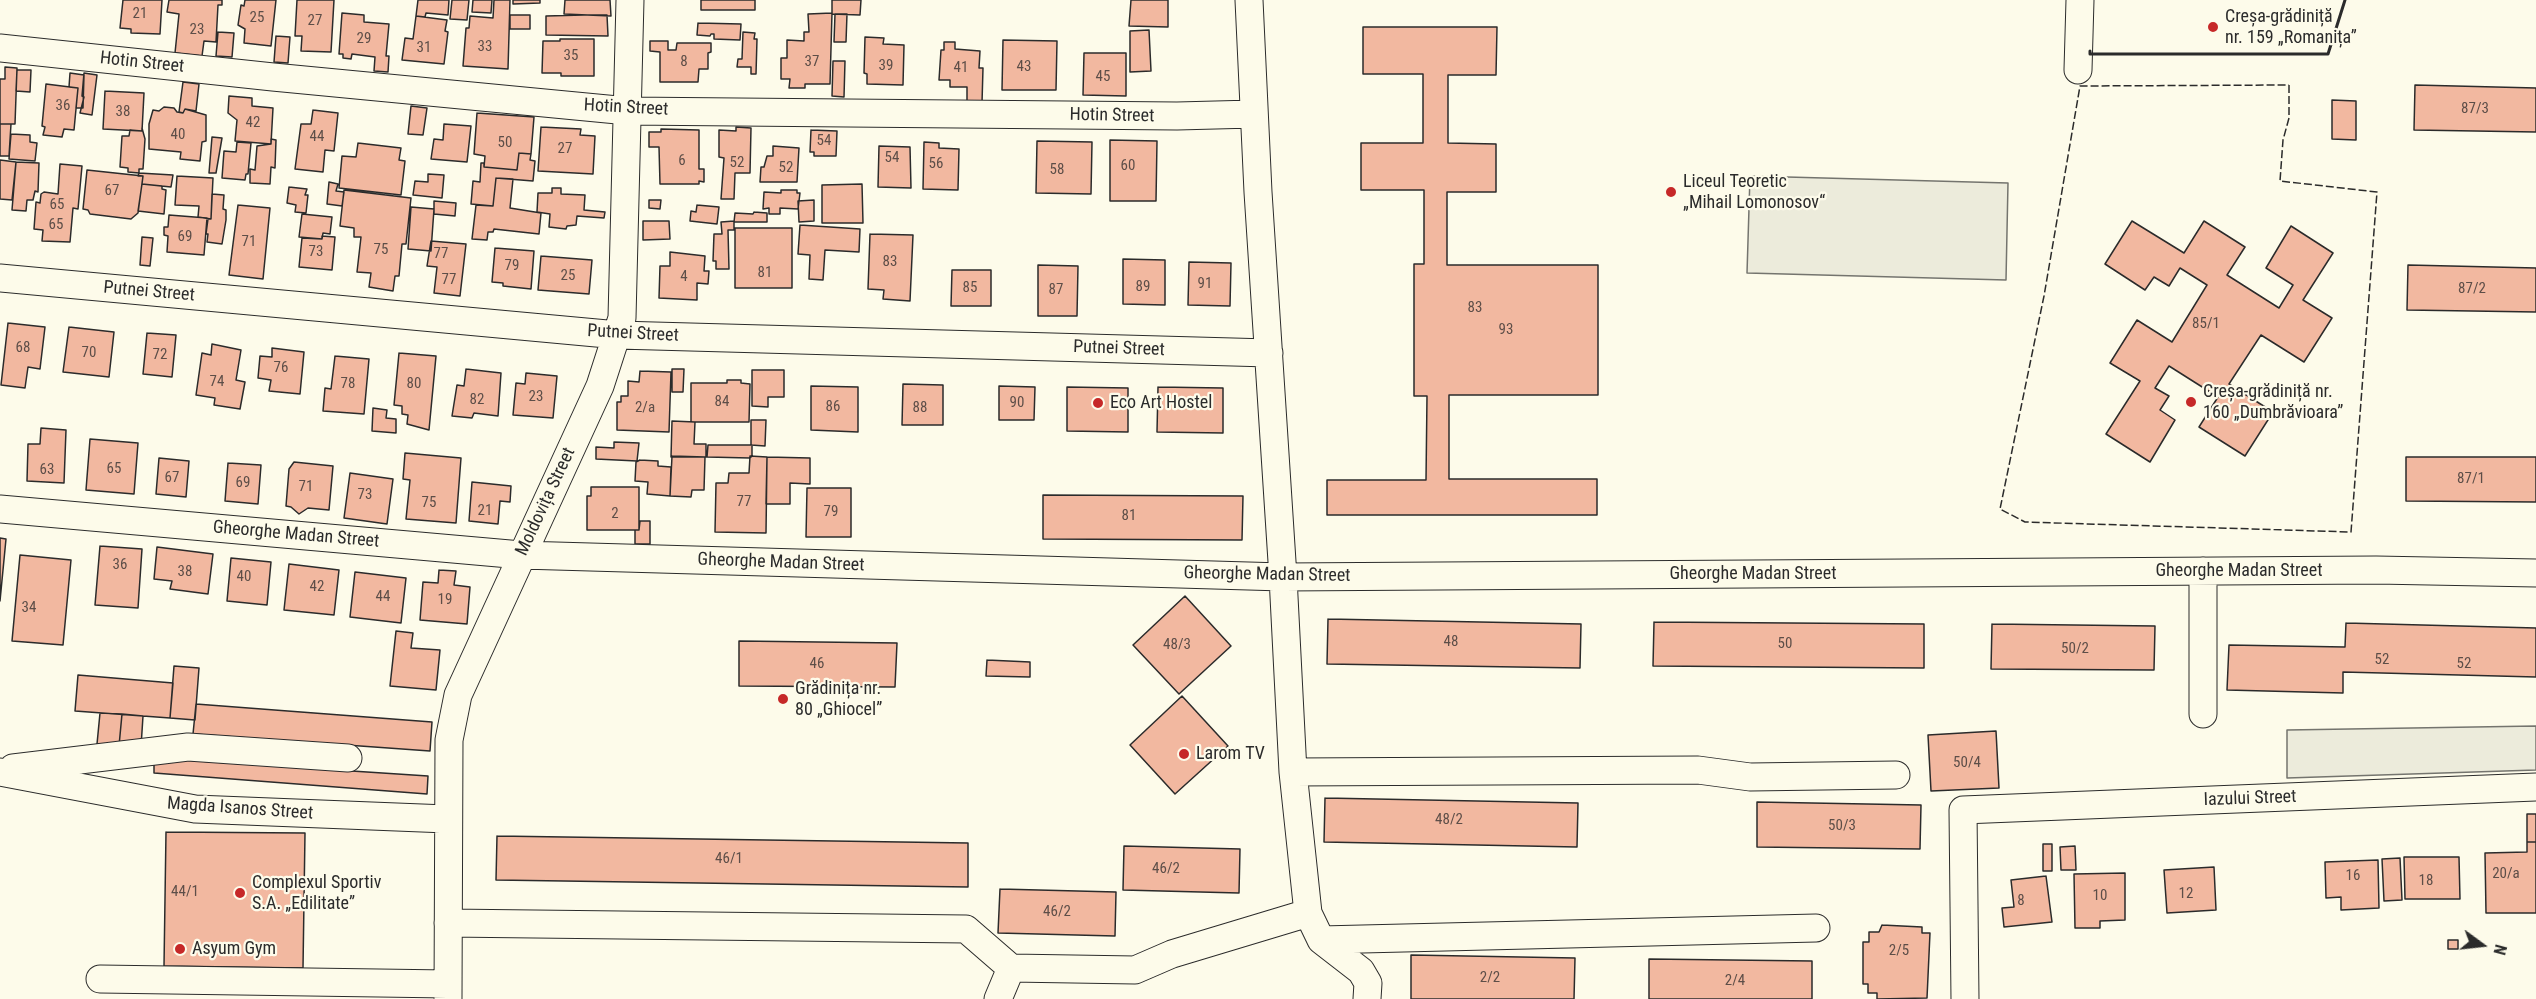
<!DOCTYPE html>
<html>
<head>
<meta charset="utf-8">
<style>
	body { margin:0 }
	#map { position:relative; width:2536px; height:999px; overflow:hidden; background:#fdfbea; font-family:"Roboto Condensed",sans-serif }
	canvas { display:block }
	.north { position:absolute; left:2452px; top:915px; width:60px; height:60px; -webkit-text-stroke:4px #fdfbea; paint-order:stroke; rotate:105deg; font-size:16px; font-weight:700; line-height:24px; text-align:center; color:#2b2b2b }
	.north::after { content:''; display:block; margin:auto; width:21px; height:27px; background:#2b2b2b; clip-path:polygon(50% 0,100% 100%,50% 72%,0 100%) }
</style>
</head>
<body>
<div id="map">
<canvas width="2536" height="999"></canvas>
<div class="north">N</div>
</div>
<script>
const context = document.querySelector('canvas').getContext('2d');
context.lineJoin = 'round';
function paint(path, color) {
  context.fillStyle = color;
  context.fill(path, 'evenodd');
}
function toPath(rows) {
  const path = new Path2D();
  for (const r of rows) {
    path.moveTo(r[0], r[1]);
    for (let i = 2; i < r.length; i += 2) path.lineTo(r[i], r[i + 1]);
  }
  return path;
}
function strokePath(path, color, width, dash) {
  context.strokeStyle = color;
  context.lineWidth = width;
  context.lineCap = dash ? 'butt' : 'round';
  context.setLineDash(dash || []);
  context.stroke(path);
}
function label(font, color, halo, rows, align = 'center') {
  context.font = font + ' "Roboto Condensed",sans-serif';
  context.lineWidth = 4.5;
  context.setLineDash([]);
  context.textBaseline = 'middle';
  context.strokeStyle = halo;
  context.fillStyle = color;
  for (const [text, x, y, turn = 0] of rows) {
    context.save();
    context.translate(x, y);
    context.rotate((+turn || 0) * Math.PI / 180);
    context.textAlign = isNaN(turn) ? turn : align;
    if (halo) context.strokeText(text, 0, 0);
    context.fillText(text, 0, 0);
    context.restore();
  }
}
const green = toPath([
	[1750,176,2008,183,2006,280,1747,273,1750,176],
	[2536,726,2536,770,2287,778,2287,730,2536,726]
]);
paint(green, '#ecebdb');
strokePath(green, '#74746e', 1.5);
const building = toPath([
	[123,0,162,0,160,34,131,33,131,29,120,28,123,0],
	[169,0,222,0,222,5,218,5,216,42,204,41,202,56,175,53,179,14,167,12,169,0],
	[245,0,276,0,271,46,244,43,245,29,238,25,241,5,244,6,245,0],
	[297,0,334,0,331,52,301,51,302,36,295,36,297,0],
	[418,0,449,0,448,15,426,13,425,17,416,16,418,0],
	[452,0,469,0,467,20,450,19,452,0],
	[473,0,492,0,491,13,472,12,473,0],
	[494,0,510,0,508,69,463,66,466,28,469,28,470,16,493,18,494,0],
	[513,0,540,0,540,3,513,4,513,0],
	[565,0,610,0,611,16,564,14,565,0],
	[701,0,755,0,755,10,701,10,701,0],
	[832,0,861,0,860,15,832,14,832,0],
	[1131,0,1168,0,1168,27,1129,26,1131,0],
	[342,13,364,15,364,22,389,24,386,56,389,56,388,72,374,71,375,57,352,54,351,59,343,58,343,54,339,54,342,13],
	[832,13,830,84,805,84,805,88,789,88,790,79,781,79,781,58,787,58,787,40,804,41,804,32,809,32,808,14,832,13],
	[835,14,847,14,846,42,834,42,835,14],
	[510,15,530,15,530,29,510,29,510,15],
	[584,15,607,15,608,36,546,35,546,16,584,15],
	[416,16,447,20,445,31,448,32,444,64,402,60,405,38,413,39,416,16],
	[698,23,741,24,740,40,714,39,714,34,711,34,710,36,697,35,698,23],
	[1363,27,1497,27,1496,75,1448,75,1448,143,1496,144,1496,192,1447,192,1447,265,1598,265,1598,395,1449,395,1449,479,1597,479,1597,515,1327,515,1327,480,1426,480,1427,396,1414,396,1414,264,1424,264,1424,190,1361,190,1361,143,1423,143,1423,74,1363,74,1363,27],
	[1149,30,1151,71,1130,72,1130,31,1149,30],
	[218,32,234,33,232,57,216,56,218,32],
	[743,32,755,33,754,39,757,39,756,74,751,74,751,67,737,67,738,59,742,59,743,32],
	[276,36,290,37,288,63,274,62,276,36],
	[865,37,884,38,883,44,904,45,903,85,867,84,867,74,864,73,865,37],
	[560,39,594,39,594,76,561,76,561,73,542,73,543,41,560,41,560,39],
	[1003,40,1057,41,1056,90,1002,90,1003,40],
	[650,41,668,41,668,50,676,50,677,43,711,43,711,52,708,53,708,69,699,69,698,82,660,82,660,52,650,51,650,41],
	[944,42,955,42,955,49,980,51,979,68,983,68,982,103,967,102,967,87,950,87,950,80,939,80,941,50,944,50,944,42],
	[1084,53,1126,53,1126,96,1083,95,1084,53],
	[833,61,845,61,844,97,832,96,833,61],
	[5,67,17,68,15,124,0,124,0,79,5,79,5,67],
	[17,70,31,70,30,92,16,91,17,70],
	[70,73,84,75,83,108,76,108,78,88,69,87,70,73],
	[84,73,97,75,92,115,80,113,84,97,82,96,84,73],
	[183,82,199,84,196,111,185,109,183,113,179,112,183,82],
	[46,84,78,88,74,130,64,129,62,137,43,135,45,127,42,126,46,84],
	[2415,85,2536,88,2536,132,2414,130,2415,85],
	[105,91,144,93,142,131,103,129,105,91],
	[229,96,252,98,252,106,273,108,271,144,235,141,237,120,228,113,229,96],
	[2332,100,2356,101,2356,140,2332,139,2332,100],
	[411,106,427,108,423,135,408,134,411,106],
	[164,107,174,108,177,112,183,113,185,109,206,115,206,141,202,142,200,161,180,159,181,152,149,149,149,124,153,110,159,111,164,107],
	[313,110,338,113,334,151,325,150,323,172,295,169,301,124,311,124,313,110],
	[477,113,534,117,531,154,519,153,517,170,484,167,485,156,474,154,477,113],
	[0,124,11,124,9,156,0,156,0,124],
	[444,124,471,126,467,162,431,159,434,139,443,140,444,124],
	[541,127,581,129,580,135,595,136,593,174,538,171,541,127],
	[736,127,751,128,750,173,735,173,734,199,721,199,724,158,719,157,719,130,736,131,736,127],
	[142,128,145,139,143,169,139,169,139,173,128,172,128,168,120,167,122,136,129,136,130,130,142,131,142,128],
	[661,129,699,130,699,169,704,169,704,182,699,181,699,184,660,184,659,147,649,147,649,132,661,132,661,129],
	[811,130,837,131,836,156,814,156,814,152,810,152,811,130],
	[11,134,30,135,30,142,37,143,35,161,9,159,11,134],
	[212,137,222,138,216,173,209,173,212,137],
	[271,139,276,140,275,168,271,167,270,184,250,183,250,169,255,170,257,146,271,144,271,139],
	[1110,140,1157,141,1156,201,1110,201,1110,140],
	[1037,141,1092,142,1091,194,1036,193,1037,141],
	[237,142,251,143,248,174,246,174,245,180,222,178,224,151,236,152,237,142],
	[924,142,939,143,939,148,959,149,958,190,923,189,924,142],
	[358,143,401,148,399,160,405,161,401,195,339,188,342,156,356,157,358,143],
	[773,146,799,148,797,182,760,182,761,167,764,167,767,156,773,156,773,146],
	[879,146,910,147,911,188,878,187,879,146],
	[519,153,531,154,530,160,535,161,533,181,496,178,493,206,471,204,473,181,480,182,481,163,484,163,484,167,517,170,519,153],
	[0,160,16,162,12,200,0,199,0,160],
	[16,162,39,163,38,192,35,191,33,200,27,200,26,211,12,210,16,162],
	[60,164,82,166,78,209,73,208,70,242,42,241,43,230,34,229,36,202,40,203,41,194,44,192,58,194,60,164],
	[87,170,143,176,138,213,131,219,90,214,88,210,83,209,87,170],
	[139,173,173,175,171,187,142,184,143,176,138,176,139,173],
	[428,174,444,175,442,198,413,195,415,181,428,182,428,174],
	[177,176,213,178,211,219,198,217,199,206,175,205,177,176],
	[496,178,513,179,510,208,541,213,539,234,494,229,493,232,488,232,487,240,472,239,476,205,493,206,496,178],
	[329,182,338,184,336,191,344,192,342,206,327,204,329,182],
	[142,184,162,186,162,189,166,190,164,214,138,211,142,184],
	[862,184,863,223,822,223,822,185,862,184],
	[289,187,307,189,305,195,308,195,306,213,295,212,296,205,287,203,289,187],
	[552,188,561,188,561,194,585,195,584,210,605,212,604,218,577,216,576,225,567,226,566,229,549,227,550,214,537,212,538,193,552,193,552,188],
	[344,190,411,198,406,244,402,244,399,276,395,276,393,291,369,287,371,273,357,272,361,237,354,237,354,228,340,226,344,190],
	[781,190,797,190,797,193,800,193,798,209,780,208,780,214,769,214,769,208,763,209,764,192,781,193,781,190],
	[212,194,224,195,223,209,226,210,226,220,222,244,207,242,208,234,206,234,208,219,211,219,212,194],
	[649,200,661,200,660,209,649,208,649,200],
	[814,200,814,221,799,222,798,201,814,200],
	[434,201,456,203,455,216,434,214,434,201],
	[238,205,270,208,263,279,229,275,238,205],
	[697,205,719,207,717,224,690,221,691,211,696,212,697,205],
	[411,207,434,209,431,251,408,249,411,207],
	[754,212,767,213,767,222,734,222,735,213,753,214,754,212],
	[302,214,332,217,330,234,323,233,322,239,299,237,302,214],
	[169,215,207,218,204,255,167,252,168,236,164,235,164,227,168,227,169,215],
	[643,221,669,221,670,239,643,240,643,221],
	[734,221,734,230,728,230,729,269,716,269,716,261,713,261,714,234,722,234,721,222,734,221],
	[2132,221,2184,253,2204,221,2245,247,2227,275,2279,308,2293,285,2266,268,2291,226,2333,253,2303,300,2332,318,2304,362,2261,335,2229,384,2273,412,2245,456,2199,427,2218,397,2169,366,2155,388,2169,396,2160,410,2175,420,2150,462,2106,434,2140,381,2110,363,2137,320,2172,342,2207,285,2180,268,2169,286,2154,277,2145,290,2105,264,2132,221],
	[800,225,860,229,859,252,825,250,823,280,809,279,810,255,798,254,800,225],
	[735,228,792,228,792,288,735,288,735,228],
	[870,234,913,235,910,301,883,299,884,290,868,289,870,234],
	[322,236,335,237,332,270,299,267,302,238,322,239,322,236],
	[142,237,153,238,150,266,140,265,142,237],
	[431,241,466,244,460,296,434,293,437,267,427,266,431,241],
	[495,248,534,251,531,289,503,286,503,283,492,282,495,248],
	[670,252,705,256,704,271,709,271,708,284,697,283,697,300,659,298,660,266,670,266,670,252],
	[541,256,592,260,589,294,538,290,541,256],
	[1123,259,1165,260,1165,305,1123,304,1123,259],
	[1189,262,1231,263,1230,306,1188,305,1189,262],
	[1038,265,1078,266,1077,316,1038,316,1038,265],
	[2408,265,2536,268,2536,312,2407,310,2408,265],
	[952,270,991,270,991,306,951,306,952,270],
	[8,323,45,327,40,369,28,367,25,388,1,385,8,323],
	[69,327,114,332,109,377,63,372,69,327],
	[147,333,176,335,172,377,143,374,147,333],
	[212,344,241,350,236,380,245,382,240,409,214,405,215,398,196,395,202,353,211,355,212,344],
	[272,348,304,352,300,394,269,391,271,380,258,378,260,356,272,357,272,348],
	[399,353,436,356,429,430,407,424,408,415,402,414,402,406,394,405,399,353],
	[335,356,369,359,364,414,323,411,325,388,331,389,335,356],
	[466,369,501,373,498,416,474,413,472,418,452,416,457,385,464,386,466,369],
	[672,369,684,369,683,392,672,392,672,369],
	[752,370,784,370,784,397,768,397,768,407,752,406,752,370],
	[640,371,671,372,669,432,617,430,617,402,621,402,621,396,628,396,628,381,639,382,640,371],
	[526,373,557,376,553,418,513,415,516,383,525,384,526,373],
	[727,380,741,380,741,383,750,384,749,422,691,422,691,383,727,383,727,380],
	[903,384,943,385,943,425,902,425,903,384],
	[811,386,858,387,858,432,811,430,811,386],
	[999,386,1035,387,1034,420,999,420,999,386],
	[1067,387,1128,388,1128,432,1067,431,1067,387],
	[1158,387,1223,388,1223,433,1157,432,1158,387],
	[373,408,387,410,386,418,396,419,396,433,372,431,373,408],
	[751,420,766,420,765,446,751,445,751,420],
	[672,421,695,422,694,444,706,444,706,457,671,457,672,421],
	[41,428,66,430,64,483,27,481,28,444,40,444,41,428],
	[90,439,138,443,134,494,86,490,90,439],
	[614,442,639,443,637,461,596,459,596,447,614,448,614,442],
	[708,445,752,445,752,456,750,458,707,457,708,445],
	[405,453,461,458,456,523,406,519,410,480,403,479,405,453],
	[672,456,705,457,704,490,692,490,691,497,670,496,672,456],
	[750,456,767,457,766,533,715,532,716,483,728,483,729,473,749,473,750,456],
	[767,457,810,458,810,484,790,483,790,504,766,504,767,457],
	[2406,457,2536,457,2536,502,2406,501,2406,457],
	[159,458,189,461,186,497,156,494,159,458],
	[640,460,658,461,658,466,671,467,670,496,647,494,648,482,635,481,636,462,640,460],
	[294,462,333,466,329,510,308,508,299,514,291,507,286,506,289,469,294,462],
	[228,463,261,465,258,504,225,501,228,463],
	[350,473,393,479,387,524,344,518,350,473],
	[472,482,511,486,510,502,500,501,498,524,469,521,472,482],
	[591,487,639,487,639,530,587,530,587,496,591,496,591,487],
	[807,488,851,488,851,537,806,537,807,488],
	[1043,495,1243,496,1242,540,1043,539,1043,495],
	[640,521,650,521,650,544,635,544,635,530,639,530,640,521],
	[0,538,6,539,0,601,0,538],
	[100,546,142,549,138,608,95,605,100,546],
	[157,547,213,554,208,594,170,589,172,581,154,579,157,547],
	[20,555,71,560,63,645,12,641,20,555],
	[231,558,271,562,267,605,227,601,231,558],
	[289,564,339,570,334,615,284,610,289,564],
	[439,570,456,571,454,585,470,587,467,624,420,620,423,582,438,583,439,570],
	[355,572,406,578,401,623,350,617,355,572],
	[1185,596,1231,646,1179,694,1133,645,1185,596],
	[1328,619,1581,624,1580,668,1327,664,1328,619],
	[1654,622,1924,624,1924,668,1653,666,1654,622],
	[2346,623,2536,628,2536,677,2343,672,2343,693,2227,690,2229,645,2345,647,2346,623],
	[1992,624,2155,626,2154,670,1991,669,1992,624],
	[396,631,413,633,411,648,440,650,436,690,390,686,396,631],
	[739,641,897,643,895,687,739,686,739,641],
	[987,660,1030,662,1030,677,986,676,987,660],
	[174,666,199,668,195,720,170,718,174,666],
	[78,675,173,683,170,718,75,711,78,675],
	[1182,696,1228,746,1175,794,1130,745,1182,696],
	[196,704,432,722,430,751,193,734,196,704],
	[100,713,122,714,119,746,97,744,100,713],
	[122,714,143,716,141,747,119,746,122,714],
	[1996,731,1999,788,1931,791,1928,735,1996,731],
	[154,758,428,776,427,794,154,773,154,758],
	[1325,798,1578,803,1577,847,1324,842,1325,798],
	[1757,802,1921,805,1920,849,1757,847,1757,802],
	[2527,814,2536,814,2536,842,2527,842,2527,814],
	[166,832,305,833,303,968,164,966,166,832],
	[497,836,968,843,968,887,496,880,497,836],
	[2527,842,2536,842,2536,913,2486,913,2485,853,2527,852,2527,842],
	[2043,844,2052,844,2052,871,2043,871,2043,844],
	[1124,846,1240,849,1239,893,1123,890,1124,846],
	[2075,846,2076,870,2061,870,2060,847,2075,846],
	[2404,857,2459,857,2460,899,2405,899,2404,857],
	[2400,858,2402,900,2384,901,2382,859,2400,858],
	[2378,860,2379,908,2341,910,2341,897,2326,898,2325,862,2378,860],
	[2214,867,2216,910,2167,913,2164,870,2214,867],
	[2125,873,2125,920,2100,921,2100,928,2075,928,2074,874,2125,873],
	[2046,876,2052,922,2004,927,2002,908,2014,907,2011,880,2046,876],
	[1000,889,1116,892,1115,936,998,933,1000,889],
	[1882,925,1922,927,1922,933,1930,933,1927,998,1877,999,1877,993,1868,993,1868,984,1863,984,1863,942,1869,942,1869,932,1879,932,1882,925],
	[2448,940,2458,940,2458,949,2448,949,2448,940],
	[1411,955,1575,958,1574,999,1411,999,1411,955],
	[1649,959,1812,961,1812,999,1649,999,1649,959]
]);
paint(building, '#f2b8a0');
strokePath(building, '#2b2b2b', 1.5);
const minor = toPath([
	[1249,0,1258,192,1283,577,1293,772,1308,913,1321,940,1361,971,1368,983,1367,999],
	[0,48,273,77,628,111,1177,116,1254,114],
	[2078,70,2080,0],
	[0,278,618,335,1269,353],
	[0,509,521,555,1283,577,2376,570,2536,573],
	[2203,571,2203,714],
	[13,768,188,747,348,758],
	[0,772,195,809,447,819],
	[1293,772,1698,770,1750,777,1896,775],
	[448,923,966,929,1011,968,1135,970,1172,954,1308,913],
	[1321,940,1816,928],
	[100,979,448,984],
	[448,999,449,740,458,695,600,386,622,318,630,0],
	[998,999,1011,968],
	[1965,999,1963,810,2536,787]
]);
strokePath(minor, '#2b2b2b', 29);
strokePath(minor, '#fdfbea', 27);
strokePath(toPath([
	[2289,85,2289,118,2283,140,2280,181,2377,192,2351,532,2025,522,2000,509,2044,296,2080,86,2289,85]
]), '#2b2b2b', 1.5, [8, 3]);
strokePath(toPath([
	[2090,51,2090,54,2328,54,2345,0]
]), '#2b2b2b', 3);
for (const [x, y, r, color] of [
	[2213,27,6,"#c62828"],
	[1671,192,6,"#c62828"],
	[2191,402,6,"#c62828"],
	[1098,403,6,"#c62828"],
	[783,699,6,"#c62828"],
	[1184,754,6,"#c62828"],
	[240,893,6,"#c62828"],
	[180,949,6,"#c62828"]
]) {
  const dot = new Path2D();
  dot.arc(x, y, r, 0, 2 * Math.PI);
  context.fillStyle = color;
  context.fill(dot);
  strokePath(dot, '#fdfbea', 2);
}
label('15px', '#5d4e48', null, [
	["21",140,14],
	["25",257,18],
	["27",315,21],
	["23",197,30],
	["29",364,39],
	["33",485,47],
	["31",424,48],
	["35",571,56],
	["8",684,62],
	["37",812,62],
	["39",886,66],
	["43",1024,67],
	["41",961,68],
	["45",1103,77],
	["36",63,106],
	["87/3",2475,109],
	["38",123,112],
	["42",253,123],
	["40",178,135],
	["44",317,137],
	["54",824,141],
	["50",505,143],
	["27",565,149],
	["54",892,158],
	["6",682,161],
	["52",737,163],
	["56",936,164],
	["60",1128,166],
	["52",786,168],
	["58",1057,170],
	["67",112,191],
	["65",57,205],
	["65",56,225],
	["69",185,237],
	["71",249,242],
	["75",381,250],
	["73",316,252],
	["77",441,254],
	["83",890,262],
	["79",512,266],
	["81",765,273],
	["25",568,276],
	["4",684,277],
	["77",449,280],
	["91",1205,284],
	["89",1143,287],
	["85",970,288],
	["87/2",2472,289],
	["87",1056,290],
	["83",1475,308],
	["85/1",2206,324],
	["93",1506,330],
	["68",23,348],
	["70",89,353],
	["72",160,355],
	["76",281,368],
	["74",217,382],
	["78",348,384],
	["80",414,384],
	["23",536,397],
	["82",477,400],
	["84",722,402],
	["90",1017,403],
	["86",833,407],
	["2/a",645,408],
	["88",920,408],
	["65",114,469],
	["63",47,470],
	["67",172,478],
	["87/1",2471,479],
	["69",243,483],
	["71",306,487],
	["73",365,495],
	["77",744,502],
	["75",429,503],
	["21",485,511],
	["79",831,512],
	["2",615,514],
	["81",1129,516],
	["36",120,565],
	["38",185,572],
	["40",244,577],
	["42",317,587],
	["44",383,597],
	["19",445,600],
	["34",29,608],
	["48",1451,642],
	["50",1785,644],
	["48/3",1177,645],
	["50/2",2075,649],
	["52",2382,660],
	["46",817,664],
	["52",2464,664],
	["50/4",1967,763],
	["48/2",1449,820],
	["50/3",1842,826],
	["46/1",729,859],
	["46/2",1166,869],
	["20/a",2506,874],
	["16",2353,876],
	["18",2426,881],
	["44/1",185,892],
	["12",2186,894],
	["10",2100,896],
	["8",2021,901],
	["46/2",1057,912],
	["2/5",1899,951],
	["2/2",1490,978],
	["2/4",1735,981]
]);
label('18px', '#2b2b2b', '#fdfbea', [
	["Creșa-grădiniță",2225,17],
	["nr. 159 „Romanița”",2225,38],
	["Liceul Teoretic",1683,182],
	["„Mihail Lomonosov“",1683,203],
	["Creșa-grădiniță nr.",2203,392],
	["160 „Dumbrăvioara”",2203,413],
	["Eco Art Hostel",1110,403],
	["Grădinița nr.",795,689],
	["80 „Ghiocel”",795,710],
	["Larom TV",1196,754],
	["Complexul Sportiv",252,883],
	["S.A. „Edilitate”",252,904],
	["Asyum Gym",192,949]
], 'left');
label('18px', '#2b2b2b', '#fdfbea', [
	["Hotin Street",142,63,6],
	["Hotin Street",626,108,3],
	["Hotin Street",1112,116,1],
	["Putnei Street",149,292,5],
	["Putnei Street",633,334,3],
	["Putnei Street",1119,349,2],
	["Moldovița Street",546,502,-65],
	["Gheorghe Madan Street",296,535,5],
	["Gheorghe Madan Street",781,563,2],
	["Gheorghe Madan Street",2239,571],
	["Gheorghe Madan Street",1753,574],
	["Gheorghe Madan Street",1267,575,1],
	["Iazului Street",2250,799,-2],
	["Magda Isanos Street",240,809,4]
]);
</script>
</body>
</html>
